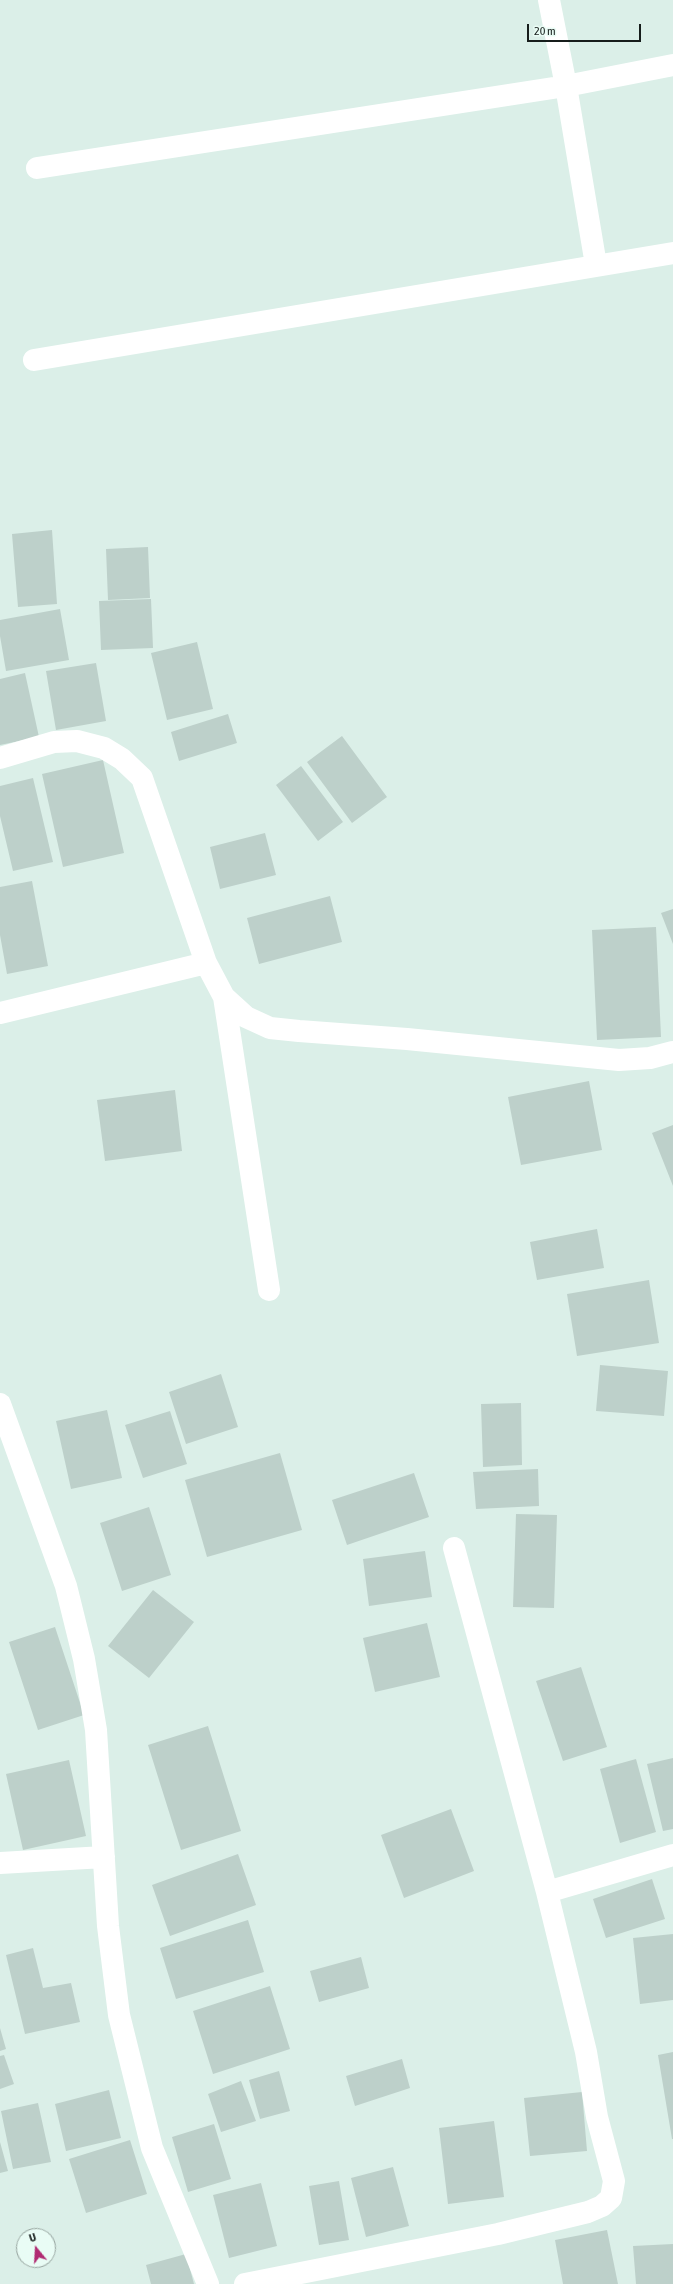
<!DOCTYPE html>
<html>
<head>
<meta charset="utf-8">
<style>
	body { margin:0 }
	#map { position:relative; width:673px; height:2284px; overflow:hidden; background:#dbefe8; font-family:"Asap Condensed",sans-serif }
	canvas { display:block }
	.north { position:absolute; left:16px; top:2228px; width:40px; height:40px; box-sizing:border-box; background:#e9fcf5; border:1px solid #95a39e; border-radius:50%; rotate:342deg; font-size:11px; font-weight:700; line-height:16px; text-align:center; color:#161d1b }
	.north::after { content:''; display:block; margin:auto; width:14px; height:18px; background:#b02b72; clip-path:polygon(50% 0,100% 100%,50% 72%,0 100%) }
	.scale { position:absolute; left:527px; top:24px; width:114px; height:18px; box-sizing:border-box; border:2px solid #161d1b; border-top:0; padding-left:5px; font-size:12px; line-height:14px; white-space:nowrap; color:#161d1b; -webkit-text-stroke:3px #e9fcf5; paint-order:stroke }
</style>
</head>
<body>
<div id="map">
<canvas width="673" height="2284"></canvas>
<div class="north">U</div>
<div class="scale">20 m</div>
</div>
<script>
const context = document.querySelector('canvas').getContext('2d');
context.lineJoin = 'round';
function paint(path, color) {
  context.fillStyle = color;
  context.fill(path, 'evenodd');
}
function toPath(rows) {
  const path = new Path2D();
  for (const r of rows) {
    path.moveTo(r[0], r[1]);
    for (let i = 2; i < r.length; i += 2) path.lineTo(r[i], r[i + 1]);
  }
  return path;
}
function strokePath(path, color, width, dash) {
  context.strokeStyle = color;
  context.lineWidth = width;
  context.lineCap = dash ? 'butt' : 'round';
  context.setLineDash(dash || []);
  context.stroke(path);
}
paint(toPath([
	[52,530,57,604,18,607,12,534],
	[148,547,150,598,108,600,106,549],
	[151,599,153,648,101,650,99,601],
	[60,609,69,660,6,671,0,636,0,620],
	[197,642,213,709,167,720,151,653],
	[96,663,106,721,56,730,46,671],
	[25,673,39,737,0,745,0,679],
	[228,714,237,743,179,761,171,732],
	[342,736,387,797,352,823,307,762],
	[103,760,124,853,63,867,42,774],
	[301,766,343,822,318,841,276,785],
	[33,778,53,862,13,871,0,816,0,786],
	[265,833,276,875,220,889,210,847],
	[32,881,48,966,7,974,0,935,0,887],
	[330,896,342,942,259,964,247,918],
	[673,909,673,944,661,913],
	[656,927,661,1037,597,1040,592,930],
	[589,1081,602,1150,521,1165,508,1097],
	[175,1090,182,1151,105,1161,97,1100],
	[673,1125,673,1186,652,1133],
	[597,1229,604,1268,537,1280,530,1242],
	[649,1280,659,1343,577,1356,567,1294],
	[600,1365,668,1371,664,1416,596,1411],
	[221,1374,238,1427,186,1444,169,1392],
	[521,1403,522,1465,483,1467,481,1404],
	[107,1410,122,1478,71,1489,56,1421],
	[170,1411,187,1464,143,1478,125,1425],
	[280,1453,302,1530,207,1557,185,1480],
	[538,1469,539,1506,476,1509,473,1472],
	[414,1473,429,1517,347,1545,332,1500],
	[149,1507,171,1575,122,1591,100,1523],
	[516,1514,557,1515,554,1608,513,1607],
	[425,1551,432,1597,369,1606,363,1559],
	[153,1590,194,1622,149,1678,108,1646],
	[427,1623,440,1677,375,1692,363,1638],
	[55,1627,84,1715,38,1730,9,1642],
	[581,1667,607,1747,563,1761,536,1681],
	[208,1726,241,1831,181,1850,148,1745],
	[673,1758,673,1829,663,1831,647,1764],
	[636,1759,656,1832,620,1843,600,1769],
	[69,1760,86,1836,23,1850,6,1774],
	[451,1809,474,1871,404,1898,381,1835],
	[238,1854,256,1905,170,1936,152,1885],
	[652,1879,665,1919,606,1938,593,1899],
	[248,1920,264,1972,176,1999,160,1948],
	[673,1934,673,2000,640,2004,633,1938],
	[33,1948,43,1988,71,1983,80,2022,25,2034,6,1955],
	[361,1957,369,1988,319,2002,310,1971],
	[270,1986,290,2049,213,2074,193,2011],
	[0,2028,6,2049,0,2051],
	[673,2052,673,2139,672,2139,658,2055],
	[4,2055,14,2084,0,2089,0,2056],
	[402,2059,410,2088,355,2106,346,2076],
	[279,2071,290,2111,260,2119,249,2080],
	[241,2081,256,2121,221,2132,208,2094],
	[109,2090,121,2138,66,2151,55,2104],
	[582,2092,587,2151,530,2156,524,2098],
	[38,2103,51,2162,13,2169,1,2111],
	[494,2121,504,2197,448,2204,439,2128],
	[214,2124,231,2179,188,2192,172,2137],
	[130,2140,147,2194,86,2213,69,2159],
	[0,2142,8,2171,0,2173],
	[393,2167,409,2226,366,2237,351,2178],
	[339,2181,349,2240,319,2245,309,2186],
	[261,2183,277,2246,229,2258,213,2195],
	[607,2230,618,2284,563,2284,555,2240],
	[673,2244,673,2284,636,2284,633,2246],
	[186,2254,194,2284,151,2284,146,2265]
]), '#bdd0ca');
strokePath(toPath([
	[549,0,566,86,596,265],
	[37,168,566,86,673,65],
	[34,360,673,253],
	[0,758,54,742,77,741,104,748,122,759,142,778,206,963,224,997,246,1017,270,1028,299,1031,407,1039,619,1060,650,1058,673,1052],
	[224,997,269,1290],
	[0,1013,206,963],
	[0,1404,66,1586,84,1659,96,1730,108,1926,119,2015,152,2148,208,2284],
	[0,1863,104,1857],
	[547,1892,673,1855],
	[245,2284,498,2234,588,2212,602,2206,611,2198,614,2181,597,2117,586,2052,547,1892,454,1548]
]), '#fff', 22);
</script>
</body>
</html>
